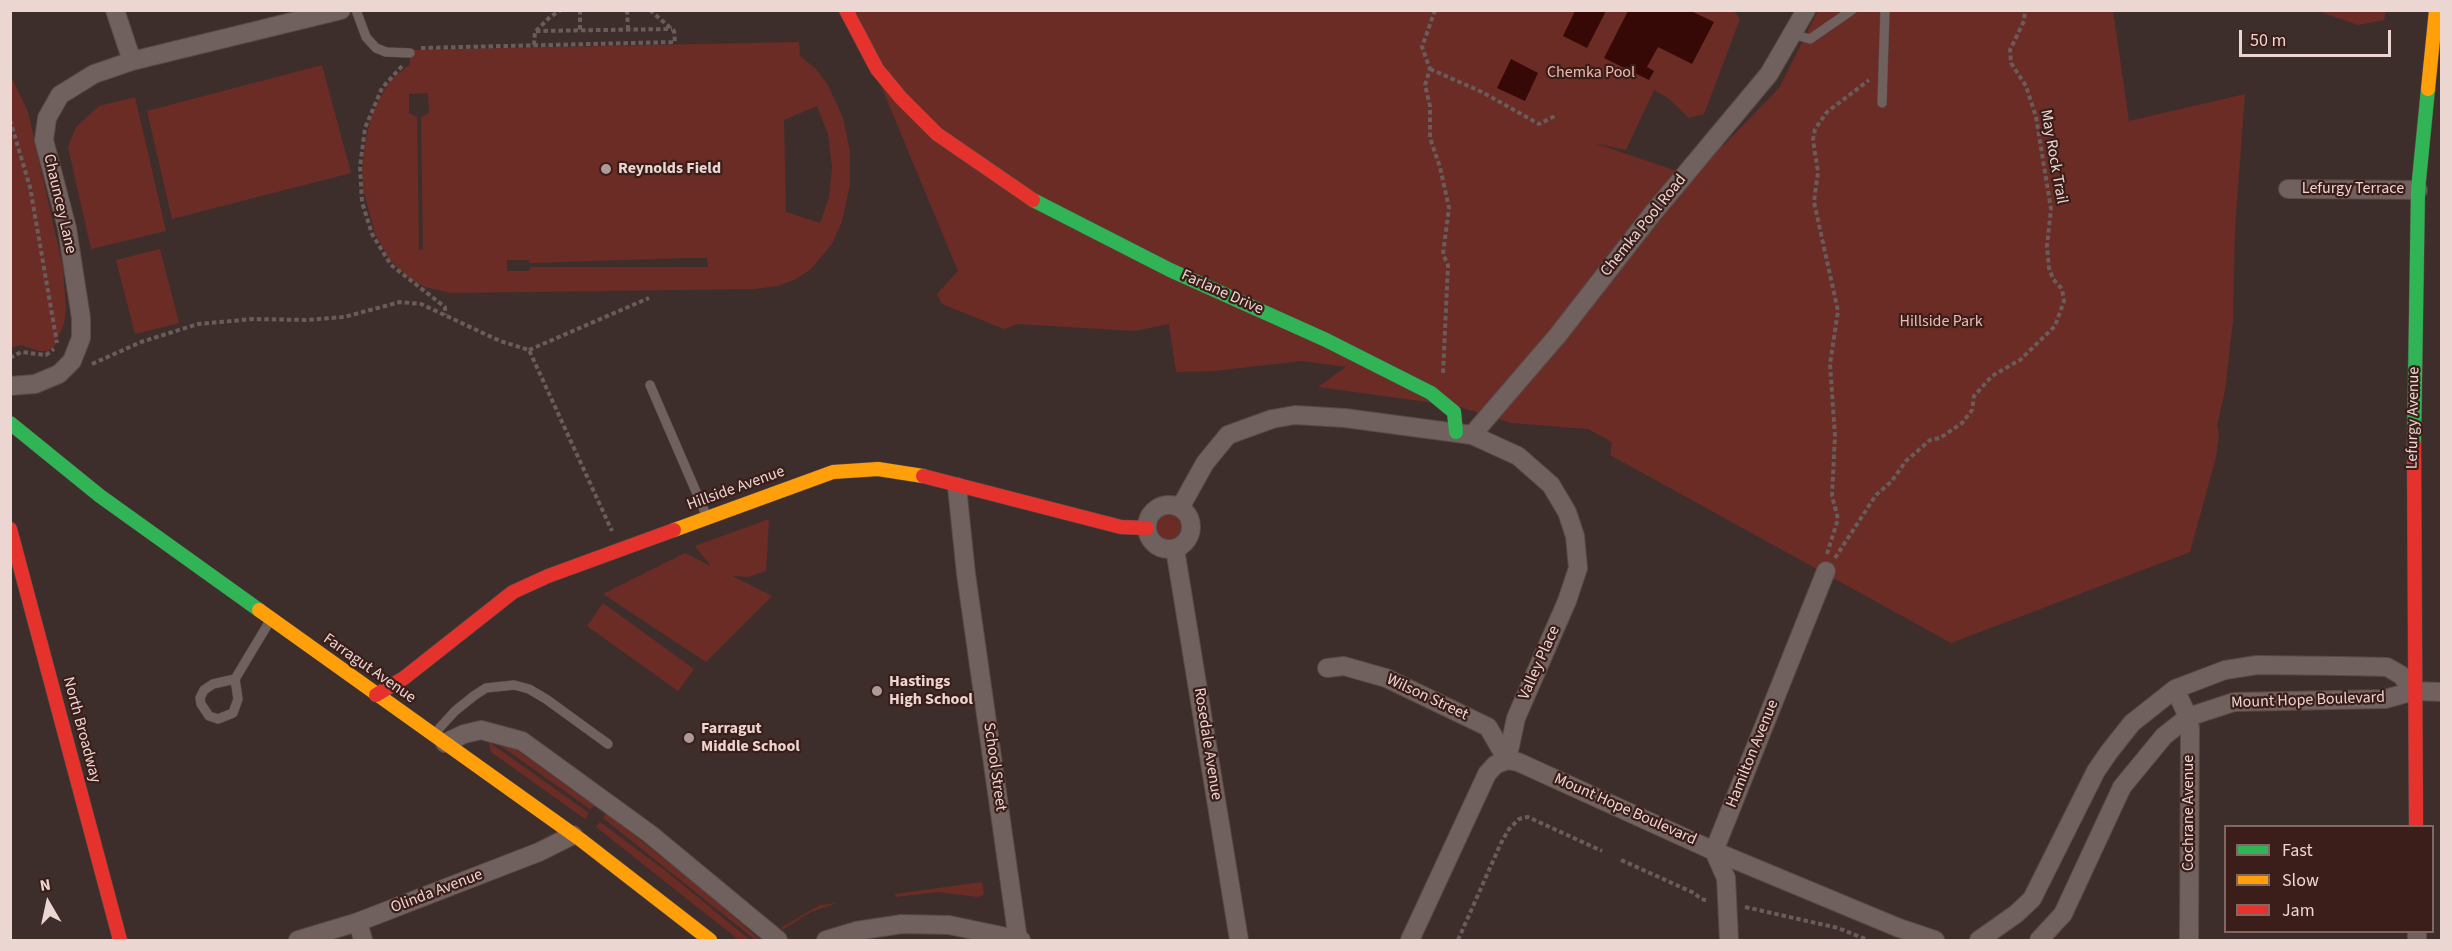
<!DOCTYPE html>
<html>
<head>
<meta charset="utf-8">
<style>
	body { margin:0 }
	#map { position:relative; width:2452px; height:951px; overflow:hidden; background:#3e2e2b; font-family:"Source Sans 3",sans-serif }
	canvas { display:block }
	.frame { position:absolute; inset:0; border:12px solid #ebd6d2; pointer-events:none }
	.legend { position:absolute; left:2224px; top:825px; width:210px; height:108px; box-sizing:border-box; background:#3b1e19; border:2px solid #816863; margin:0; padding:8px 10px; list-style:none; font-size:18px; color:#ebd6d2 }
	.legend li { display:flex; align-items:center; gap:12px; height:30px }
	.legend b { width:30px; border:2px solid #816863 }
	.north { position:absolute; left:18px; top:873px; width:60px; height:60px; -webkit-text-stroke:4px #3b1e19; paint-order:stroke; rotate:351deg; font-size:16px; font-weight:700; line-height:24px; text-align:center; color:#ebd6d2 }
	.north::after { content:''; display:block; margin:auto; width:21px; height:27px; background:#ebd6d2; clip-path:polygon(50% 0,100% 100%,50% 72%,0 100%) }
	.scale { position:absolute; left:2239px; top:30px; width:152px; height:27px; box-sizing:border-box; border:3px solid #ebd6d2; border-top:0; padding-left:8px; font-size:18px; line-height:21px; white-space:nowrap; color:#ebd6d2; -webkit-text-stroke:4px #3b1e19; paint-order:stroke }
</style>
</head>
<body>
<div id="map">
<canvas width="2452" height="951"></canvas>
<div class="frame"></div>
<ul class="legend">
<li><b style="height:8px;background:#30b455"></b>Fast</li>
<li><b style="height:8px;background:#ff9f0a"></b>Slow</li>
<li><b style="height:8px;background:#e5322d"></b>Jam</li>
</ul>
<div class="north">N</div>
<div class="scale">50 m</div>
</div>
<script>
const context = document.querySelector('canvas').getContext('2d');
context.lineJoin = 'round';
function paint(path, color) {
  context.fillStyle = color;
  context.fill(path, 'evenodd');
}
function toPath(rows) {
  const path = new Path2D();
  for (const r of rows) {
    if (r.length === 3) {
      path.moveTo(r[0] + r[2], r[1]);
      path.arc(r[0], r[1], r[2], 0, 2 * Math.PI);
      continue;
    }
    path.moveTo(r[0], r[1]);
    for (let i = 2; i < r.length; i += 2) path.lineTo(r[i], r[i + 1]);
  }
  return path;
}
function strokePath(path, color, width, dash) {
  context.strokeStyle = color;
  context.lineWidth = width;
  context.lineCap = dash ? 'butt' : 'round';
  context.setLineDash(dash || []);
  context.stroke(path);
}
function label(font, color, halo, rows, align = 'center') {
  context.font = font + ' "Source Sans 3",sans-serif';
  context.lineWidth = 4.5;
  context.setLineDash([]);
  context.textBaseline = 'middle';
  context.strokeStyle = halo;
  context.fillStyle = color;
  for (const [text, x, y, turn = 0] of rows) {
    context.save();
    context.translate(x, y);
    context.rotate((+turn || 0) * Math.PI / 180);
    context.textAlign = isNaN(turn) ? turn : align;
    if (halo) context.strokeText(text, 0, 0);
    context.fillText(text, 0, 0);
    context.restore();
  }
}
paint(toPath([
	[850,11,1734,11,1740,19,1704,114,1689,118,1668,98,1654,90,1626,150,1594,143,1677,171,1724,145,1779,88,1818,11,2113,11,2129,121,2245,94,2235,228,2233,320,2225,391,2217,426,2219,433,2216,457,2190,552,1951,643,1610,455,1612,442,1588,429,1512,423,1456,406,1318,387,1346,367,1302,361,1214,371,1176,372,1169,324,1134,331,1018,324,1004,329,942,304,937,294,958,271],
	[2318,11,2386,10,2386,11,2384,20,2358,25],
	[799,42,800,56,816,69,828,85,843,118,850,152,850,185,842,221,832,244,811,269,794,280,778,286,754,289,451,293,425,287,410,279,390,260,375,234,363,189,362,169,366,139,372,114,383,92,390,81,410,64,410,50],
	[428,93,429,113,421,117,423,249,419,250,417,117,409,113,409,94],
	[817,106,828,134,832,167,829,198,820,223,786,212,784,120],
	[687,258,707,258,708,267,530,267,529,271,507,271,507,260,529,260,529,263],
	[322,65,351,173,172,219,147,111],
	[10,74,28,112,63,268,66,309,64,324,54,347,48,351,40,351,20,345,11,348],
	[135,97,166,231,91,249,68,147,76,127,99,106],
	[160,249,179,323,135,334,116,260],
	[1169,527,12],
	[769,519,766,571,748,577,732,576,772,596,706,662,603,594,685,553,711,566,695,546],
	[603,603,694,669,678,691,587,626],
	[494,741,507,743,595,806,590,809],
	[489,742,589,813,585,819,491,752],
	[606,813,696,884,759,939,754,939,603,818],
	[600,822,667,872,750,940,739,940,596,827],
	[982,882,984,895,977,897,938,892,896,897,895,894],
	[837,903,811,912,782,930,782,927,820,905]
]), '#6b2c25');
paint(toPath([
	[1575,11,1606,11,1587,48,1563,36],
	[1628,11,1691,11,1714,22,1692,64,1658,47,1647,67,1654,71,1649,80,1604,58],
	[1511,59,1538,73,1525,101,1497,88]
]), '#360907');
const lane = toPath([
	[356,10,366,37,376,48,386,52,410,53],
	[1792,34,1810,39,1852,10],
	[1882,103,1885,10],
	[650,385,707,517],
	[235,679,238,699,233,713,218,719,209,716,201,704,200,698,204,690,213,684,235,679,271,619],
	[435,733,455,711,475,695,486,688,514,685,529,689,546,699,608,744]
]);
const street = toPath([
	[115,10,132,61],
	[2288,189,2418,190],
	[10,386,35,384,59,374,72,361,81,338,81,318,67,228,44,140,47,118,60,95,94,74,132,61,341,10],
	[1472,435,1558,335,1653,213,1769,74,1806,10],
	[957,487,966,574,1018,940],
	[1169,527,22],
	[1180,508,1205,463,1228,435,1272,419,1295,415,1345,418,1472,435,1518,456,1551,485,1567,512,1575,536,1578,568,1567,601,1516,718,1507,760],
	[1175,549,1239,940],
	[1327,668,1344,666,1386,678,1488,727,1507,760],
	[2175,689,2188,717,2190,728,2189,940],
	[445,743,464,734,481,730,522,741,650,834,778,940],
	[358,922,363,940],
	[2417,932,2417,940],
	[298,940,358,922,539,852,573,835],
	[826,940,856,931,902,924,949,925,1021,940],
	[1410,940,1487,774,1495,765,1507,760,1518,762,1714,851,1899,928,1935,940],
	[1729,940,1726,878,1714,851,1826,571],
	[1979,940,2016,914,2032,899,2096,771,2109,752,2132,723,2175,689,2225,670,2257,665,2340,666,2387,667,2401,675,2414,691],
	[2039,940,2063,914,2122,787,2164,736,2188,717,2234,702,2385,699,2414,691,2442,692]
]);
const fast = toPath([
	[1033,200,1170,270,1326,340,1431,393,1454,412,1456,432],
	[10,423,100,496,259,610],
	[2414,444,2418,190,2428,89]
]);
const slow = toPath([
	[2428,89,2436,10],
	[674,530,833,472,878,469,923,476],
	[259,610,581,840,710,940]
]);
const jam = toPath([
	[846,10,877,69,901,98,937,134,1033,200],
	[2414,444,2416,826],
	[923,476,1121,527,1147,528],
	[10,529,120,940],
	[376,695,404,678,513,592,548,576,674,530]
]);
strokePath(lane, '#584a47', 10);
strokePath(street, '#584a47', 20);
strokePath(fast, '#584a47', 15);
strokePath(slow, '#584a47', 15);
strokePath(jam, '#584a47', 15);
strokePath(toPath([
	[580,10,580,31],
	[627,10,628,30],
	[1435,10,1422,47,1430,69,1425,85,1430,106,1430,138,1440,167,1449,208,1443,254,1448,265,1443,374],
	[536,31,550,17,561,10],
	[534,45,535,31,672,29],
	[421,48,675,42,674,31,650,10],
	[402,66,382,88,365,128,360,167,362,202,372,234,391,265,445,307,445,315],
	[1430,69,1482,92,1539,124,1555,116],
	[10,120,30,187,57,343],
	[529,350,649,298],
	[10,358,21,352,46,355,54,349],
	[92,364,141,342,198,324,253,319,306,320,344,317,400,302,421,304,500,341,529,350,612,531],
	[1827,554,1838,519,1832,496,1835,436,1830,364,1838,311,1814,202,1818,172,1813,140,1815,129,1827,112,1869,80],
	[1835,558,1876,495,1891,482,1906,461,1930,440,1940,438,1962,423,1972,410,1974,396,1992,376,2020,360,2055,326,2064,301,2062,289,2053,279,2049,268,2047,246,2051,209,2036,117,2026,86,2011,63,2010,50,2024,21,2025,10],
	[1621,860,1694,893,1701,899,1709,901],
	[1745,907,1838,928,1868,940],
	[1458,940,1501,843,1509,829,1519,819,1528,817,1602,851]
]), '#695c5a', 4, [4.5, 3]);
strokePath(lane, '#70605e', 9);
strokePath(street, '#70605e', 18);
strokePath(fast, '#30b455', 14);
strokePath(slow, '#ff9f0a', 14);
strokePath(jam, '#e5322d', 14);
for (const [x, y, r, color] of [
	[606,169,6,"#ae9b98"],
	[877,691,6,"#ae9b98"],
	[689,738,6,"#ae9b98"]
]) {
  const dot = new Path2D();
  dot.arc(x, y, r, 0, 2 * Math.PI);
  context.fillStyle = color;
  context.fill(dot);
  strokePath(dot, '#3b1e19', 2);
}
label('16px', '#efbab1', '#3b1e19', [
	["Chemka Pool",1591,73],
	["Hillside Park",1941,322]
]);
label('16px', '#ebd6d2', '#3b1e19', [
	["May Rock Trail",2053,157,80],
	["Lefurgy Terrace",2353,189],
	["Chauncey Lane",59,204,77],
	["Chemka Pool Road",1644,226,-51],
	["Farlane Drive",1222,293,24],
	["Lefurgy Avenue",2414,418,-89],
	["Hillside Avenue",736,489,-20],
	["Valley Place",1540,663,-66],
	["Farragut Avenue",369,669,35],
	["Wilson Street",1427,698,25],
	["Mount Hope Boulevard",2308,701,-2],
	["North Broadway",81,730,75],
	["Rosedale Avenue",1207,744,81],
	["Hamilton Avenue",1753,754,-68],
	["School Street",994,767,82],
	["Mount Hope Boulevard",1625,810,24],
	["Cochrane Avenue",2189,813,-90],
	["Olinda Avenue",437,892,-21]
]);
label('bold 16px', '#ebd6d2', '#3b1e19', [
	["Reynolds Field",618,169],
	["Hastings",889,682],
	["High School",889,700],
	["Farragut",701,729],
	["Middle School",701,747]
], 'left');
</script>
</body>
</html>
